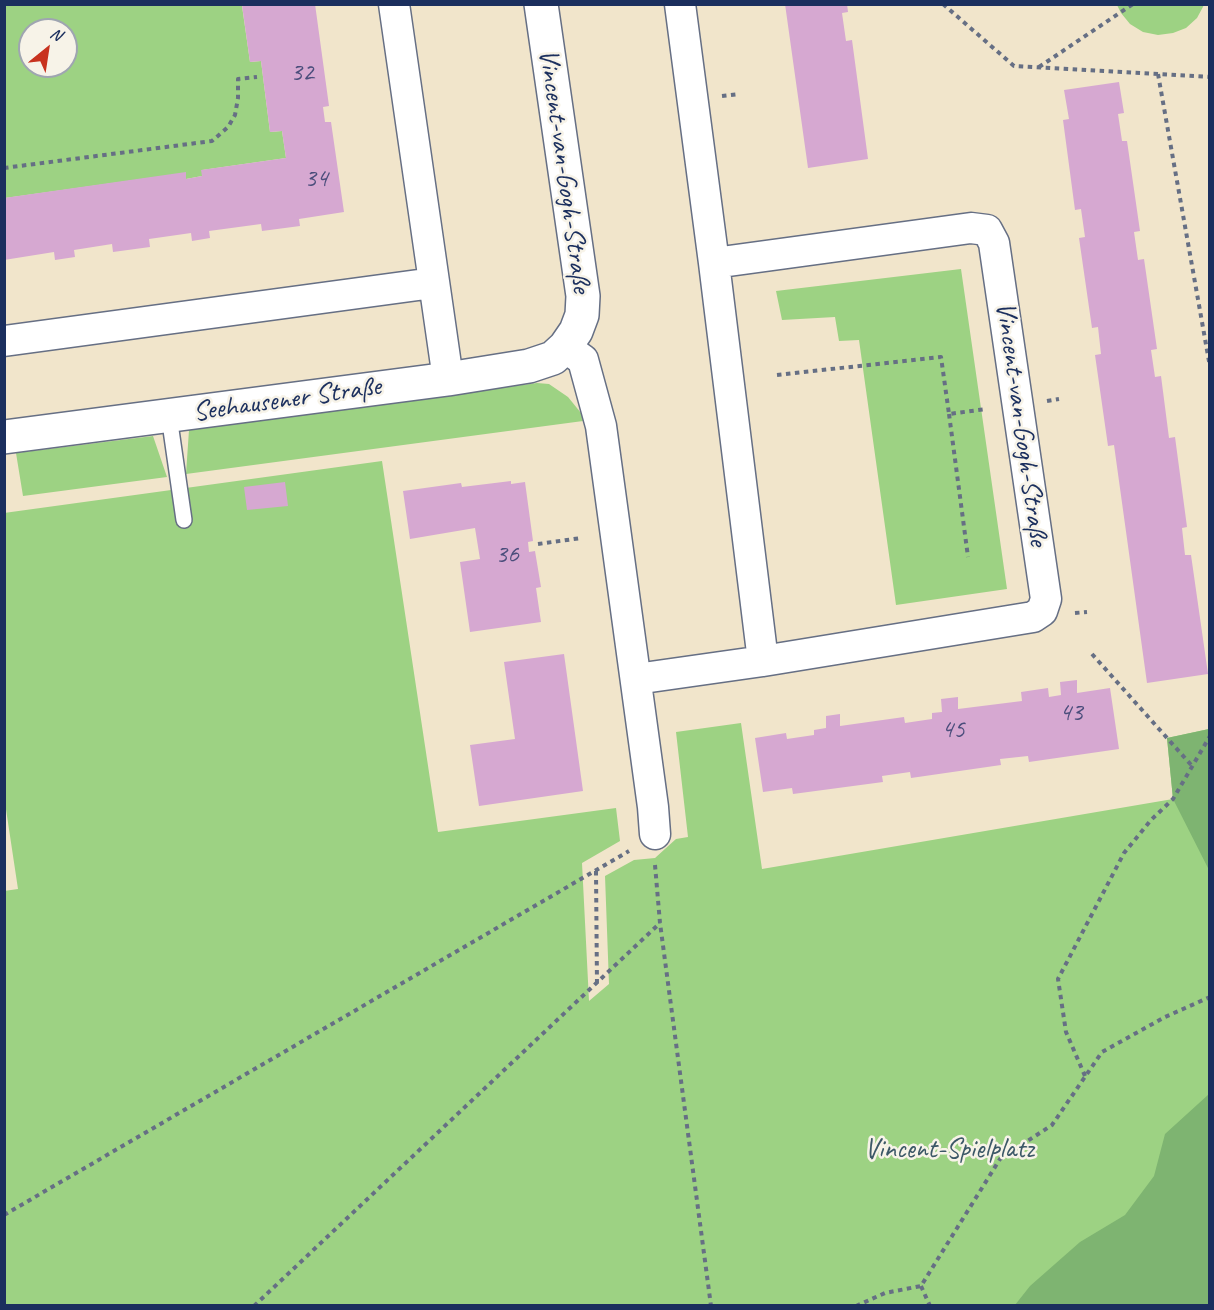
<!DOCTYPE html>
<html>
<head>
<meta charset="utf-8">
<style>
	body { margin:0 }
	#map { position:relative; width:1214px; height:1310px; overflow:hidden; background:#f1e5cb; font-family:Caveat,sans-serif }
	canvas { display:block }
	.frame { position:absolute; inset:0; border:6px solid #1b2f5e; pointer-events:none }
	.north { position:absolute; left:18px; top:18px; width:60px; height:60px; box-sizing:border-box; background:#f7f3e8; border:2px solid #9fa5b1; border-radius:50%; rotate:30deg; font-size:16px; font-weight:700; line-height:24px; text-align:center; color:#1b2f5e }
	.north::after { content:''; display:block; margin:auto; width:21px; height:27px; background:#c8321e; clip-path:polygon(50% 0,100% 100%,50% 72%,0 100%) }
</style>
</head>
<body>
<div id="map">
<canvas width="1214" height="1310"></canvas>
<div class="frame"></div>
<div class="north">N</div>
</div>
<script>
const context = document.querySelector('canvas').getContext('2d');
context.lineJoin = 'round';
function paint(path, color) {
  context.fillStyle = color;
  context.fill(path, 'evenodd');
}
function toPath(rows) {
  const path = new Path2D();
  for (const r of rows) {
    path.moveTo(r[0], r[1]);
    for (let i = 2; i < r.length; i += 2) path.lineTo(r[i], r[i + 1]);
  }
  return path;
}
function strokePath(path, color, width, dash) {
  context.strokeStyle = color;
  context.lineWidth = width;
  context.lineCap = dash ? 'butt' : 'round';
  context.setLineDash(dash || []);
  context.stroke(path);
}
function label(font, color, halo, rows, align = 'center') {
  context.font = font + ' Caveat,sans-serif';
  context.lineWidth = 5;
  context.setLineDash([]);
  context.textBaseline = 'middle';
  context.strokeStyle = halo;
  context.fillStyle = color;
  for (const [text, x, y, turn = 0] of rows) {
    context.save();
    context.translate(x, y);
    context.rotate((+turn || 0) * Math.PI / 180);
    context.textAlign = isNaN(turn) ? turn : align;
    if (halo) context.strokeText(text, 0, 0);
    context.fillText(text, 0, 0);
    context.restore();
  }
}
paint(toPath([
	[4,5,248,5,242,6,250,62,261,61,270,132,282,131,286,158,202,170,202,176,186,179,185,173,5,198],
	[30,30,66,30,66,66,30,66],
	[1117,5,1204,5,1197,18,1186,28,1173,33,1158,35,1143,32,1130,24,1121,13],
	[961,269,1007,589,896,605,859,340,839,341,835,317,782,320,776,291],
	[537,383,549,384,568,397,581,413,583,421,186,474,189,430],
	[153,436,167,477,23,496,16,453],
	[382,461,438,832,616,808,620,841,582,863,589,1001,609,984,605,876,634,860,655,858,676,839,688,837,676,732,741,723,762,869,1173,799,1167,738,1209,729,1209,1305,5,1305,4,891,18,889,4,796,4,513]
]), '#9dd283');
paint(toPath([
	[1209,729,1210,729,1209,870,1173,799,1167,738],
	[1209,1094,1209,1305,1015,1305,1030,1286,1080,1242,1125,1215,1154,1176,1165,1134]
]), '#7eb471');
paint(toPath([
	[248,4,315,4,329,106,323,107,325,122,331,122,344,212,299,219,300,226,262,231,261,224,209,231,210,238,192,241,191,233,149,239,150,247,113,252,112,244,74,250,75,257,55,260,54,252,4,260,4,198,186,172,186,179,202,176,201,170,286,158,282,131,270,132,261,61,250,62,242,5],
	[785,4,847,4,848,12,842,13,846,41,852,40,868,159,808,168],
	[1119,82,1124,113,1118,114,1122,141,1127,141,1140,231,1134,232,1138,260,1144,259,1157,349,1151,350,1155,377,1161,376,1169,438,1175,437,1187,527,1182,528,1185,555,1191,555,1208,674,1147,683,1114,445,1108,446,1095,355,1101,354,1098,327,1092,328,1079,238,1085,237,1081,209,1075,210,1063,120,1069,119,1064,90],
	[511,481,511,484,525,482,533,541,528,542,529,552,535,551,541,587,536,588,541,622,470,632,460,562,480,559,475,528,410,539,403,491,461,483,462,487],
	[285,482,288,506,247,510,244,487],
	[564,654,583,791,479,806,470,745,515,739,504,662],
	[1077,680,1077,693,1110,688,1119,749,1029,762,1028,756,1000,759,1001,765,911,778,910,772,882,776,883,782,793,794,792,788,763,792,755,738,786,733,787,739,814,735,814,730,826,728,826,716,840,714,840,726,904,717,905,723,932,719,932,713,942,712,941,699,958,697,958,709,1022,701,1021,692,1048,688,1049,697,1061,695,1060,682]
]), '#d6a8d1');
const service = toPath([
	[169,416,184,520]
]);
const minor = toPath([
	[394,4,448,379],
	[714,263,971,228,987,230,994,243,1046,599,1042,611,1033,617,763,661],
	[4,341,433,283],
	[565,347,583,360,601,426,653,807,655,834],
	[636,679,763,661,714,263,680,4]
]);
const tertiary = toPath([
	[4,437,448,379,529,366,553,358,565,347,576,331,582,315,583,296,541,4]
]);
strokePath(service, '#666f84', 18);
strokePath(minor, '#666f84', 33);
strokePath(tertiary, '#666f84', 36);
strokePath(toPath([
	[943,4,1014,66,1210,77],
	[1039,67,1133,4],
	[1158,74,1210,367],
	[722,96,739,94],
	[4,168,212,141,228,127,235,115,238,98,238,79,257,77],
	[777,375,941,357,949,414,986,409],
	[1047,401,1059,399],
	[949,414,968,557],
	[538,544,581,538],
	[1075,613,1087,612],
	[1092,654,1193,767],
	[655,865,660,923,711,1306],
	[596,871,597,985],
	[1085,1076,1066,1032,1058,979,1124,853,1151,820,1173,799,1210,736],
	[4,1215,629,851],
	[921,1286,930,1306],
	[254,1306,660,923],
	[856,1306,885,1293,921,1286,1000,1159,1052,1125,1102,1052,1165,1017,1210,997]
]), '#666f84', 4, [4.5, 4.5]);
strokePath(service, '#fff', 15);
strokePath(minor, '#fff', 30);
strokePath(tertiary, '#fff', 33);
label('26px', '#4a4d7b', null, [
	["32",302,73],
	["34",316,179],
	["36",507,555],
	["43",1071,713],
	["45",953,730]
]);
label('28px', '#1b2f5e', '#f7f3e8', [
	["Vincent-van-Gogh-Straße",564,171,82],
	["Seehausener Straße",287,400,-8],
	["Vincent-van-Gogh-Straße",1021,424,82]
]);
label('28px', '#3c5867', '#f7f3e8', [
	["Vincent-Spielplatz",949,1150]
]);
</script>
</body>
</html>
